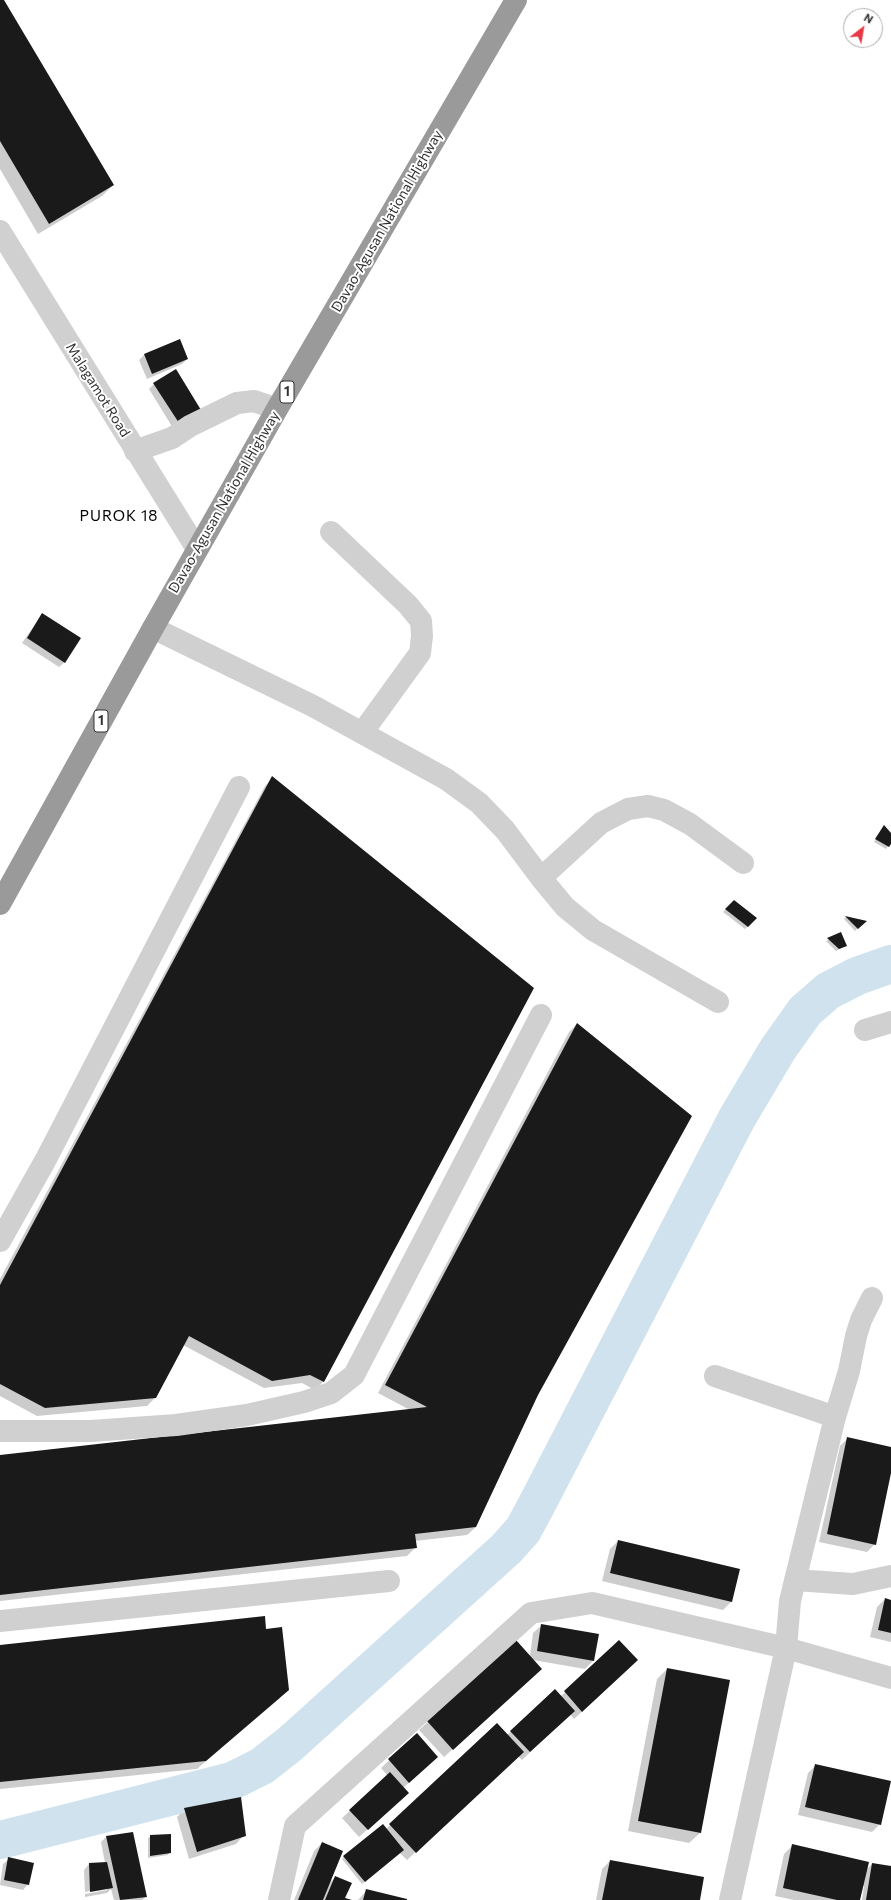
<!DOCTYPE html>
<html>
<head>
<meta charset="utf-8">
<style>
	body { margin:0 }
	#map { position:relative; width:891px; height:1900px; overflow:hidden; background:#fff; font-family:Commissioner,sans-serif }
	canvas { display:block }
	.north { position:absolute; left:843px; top:8px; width:40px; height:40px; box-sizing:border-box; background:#fff; border:1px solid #adadad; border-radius:50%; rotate:31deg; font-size:11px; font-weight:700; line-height:16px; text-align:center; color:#333 }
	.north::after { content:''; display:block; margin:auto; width:14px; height:18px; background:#e63946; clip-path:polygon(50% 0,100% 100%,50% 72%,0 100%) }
</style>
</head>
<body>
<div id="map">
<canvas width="891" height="1900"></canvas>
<div class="north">N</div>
</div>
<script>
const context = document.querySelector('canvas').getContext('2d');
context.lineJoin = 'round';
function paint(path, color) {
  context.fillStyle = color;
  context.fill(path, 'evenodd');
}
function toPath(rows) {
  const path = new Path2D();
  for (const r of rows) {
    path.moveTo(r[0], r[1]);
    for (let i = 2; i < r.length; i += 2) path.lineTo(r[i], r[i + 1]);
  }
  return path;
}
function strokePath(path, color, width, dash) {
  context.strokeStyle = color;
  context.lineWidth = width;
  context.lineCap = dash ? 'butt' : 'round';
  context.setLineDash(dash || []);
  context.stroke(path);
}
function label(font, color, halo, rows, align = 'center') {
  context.font = font + ' Commissioner,sans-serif';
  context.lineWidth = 4;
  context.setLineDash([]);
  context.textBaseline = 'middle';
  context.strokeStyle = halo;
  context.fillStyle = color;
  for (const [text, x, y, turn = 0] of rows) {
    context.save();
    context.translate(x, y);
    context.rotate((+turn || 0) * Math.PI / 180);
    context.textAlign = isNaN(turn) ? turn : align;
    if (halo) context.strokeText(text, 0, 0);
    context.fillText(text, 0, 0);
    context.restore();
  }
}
paint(toPath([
	[0,0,3,0,113,185,102,196,38,234,0,169],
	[179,341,187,359,182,364,147,379,139,360,144,355],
	[154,384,200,409,173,428,149,389],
	[42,614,65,662,59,667,22,643],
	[273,778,533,989,323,1382,315,1390,302,1383,264,1388,183,1345,155,1398,147,1406,37,1416,0,1396,0,1279,265,786],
	[882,829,891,834,891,842,886,849,874,842],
	[734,901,756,918,745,929,723,912],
	[846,917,865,921,855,931,844,919],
	[840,933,845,946,836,951,826,941],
	[577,1024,538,1394,476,1527,467,1535,415,1541,415,1548,407,1556,0,1601,0,1456,410,1410,378,1393,569,1032],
	[848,1438,891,1448,891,1469,875,1544,867,1552,819,1542,840,1446],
	[618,1541,738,1569,731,1602,723,1610,602,1581,610,1549],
	[885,1599,891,1601,891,1642,870,1637,877,1607],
	[542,1625,598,1635,593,1661,585,1669,533,1660,533,1677,444,1757,419,1730,516,1641,530,1656,533,1633],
	[265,1630,280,1698,197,1769,0,1789,0,1646],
	[619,1641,629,1668,574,1719,570,1714,522,1760,518,1756,407,1860,400,1853,362,1884,342,1859,344,1857,386,1829,497,1725,507,1735,555,1691,560,1697],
	[667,1669,700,1833,689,1843,628,1831,657,1679],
	[416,1735,429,1765,403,1788,399,1801,359,1837,342,1818,388,1776,381,1768],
	[816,1765,880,1824,872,1832,798,1815,808,1773],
	[185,1809,244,1835,236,1844,189,1859,177,1817],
	[133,1833,146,1897,142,1900,114,1900,111,1889,107,1893,85,1897,85,1892,85,1894,107,1890,107,1888,85,1892,84,1870,89,1864,105,1863,101,1842,106,1837],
	[151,1836,170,1852,168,1855,148,1858,148,1838],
	[322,1843,328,1884,336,1877,344,1899,350,1900,294,1900,314,1851],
	[792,1846,866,1870,872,1864,891,1867,891,1900,862,1900,864,1886,862,1886,859,1900,794,1900,775,1896,784,1854],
	[9,1859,28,1884,23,1890,0,1885,3,1864],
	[610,1861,699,1900,596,1900,602,1869],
	[367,1890,405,1900,358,1900]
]), '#0003');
strokePath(toPath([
	[0,1840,232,1781,262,1766,290,1744,506,1549,523,1530,536,1506,737,1118,778,1049,805,1011,828,991,857,976,891,964]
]), '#cfe2ee', 38);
paint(toPath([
	[0,0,4,0,114,185,49,224,0,141],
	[180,339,188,359,152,374,144,354],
	[176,369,201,410,179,423,153,383],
	[42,613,81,638,65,663,27,638],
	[272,776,534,988,324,1382,310,1375,272,1381,189,1336,156,1398,45,1408,0,1384,0,1285],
	[884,825,891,833,891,844,889,847,875,839],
	[734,900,757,918,748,927,725,909],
	[845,916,867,921,858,929],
	[841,932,847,946,839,949,827,938],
	[577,1023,692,1116,538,1395,476,1527,415,1534,417,1548,0,1595,0,1455,427,1407,385,1385],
	[847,1437,891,1447,891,1473,876,1545,827,1534],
	[618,1540,740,1569,732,1602,610,1573],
	[885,1598,891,1600,891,1633,878,1630],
	[265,1616,266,1629,282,1627,289,1690,206,1761,0,1782,0,1645],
	[541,1624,599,1634,594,1661,537,1651],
	[516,1640,542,1669,453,1750,427,1721],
	[619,1640,638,1660,582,1712,564,1691],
	[667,1668,730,1680,701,1833,638,1821],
	[555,1689,575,1711,530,1752,510,1731],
	[497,1723,524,1752,416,1853,389,1824],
	[417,1733,438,1757,409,1783,388,1759],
	[815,1764,891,1781,881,1825,805,1807],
	[390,1772,409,1793,368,1830,349,1810],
	[241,1797,246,1836,197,1852,184,1808],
	[383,1824,404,1850,365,1882,343,1856],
	[133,1832,147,1897,120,1900,106,1836],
	[171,1834,171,1853,150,1856,150,1835],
	[322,1842,343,1851,323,1900,298,1900],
	[792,1844,869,1862,860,1900,837,1900,783,1888],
	[8,1857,34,1863,29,1885,4,1880],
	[610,1860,704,1877,700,1900,602,1900],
	[107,1862,113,1888,90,1892,89,1863],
	[872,1863,891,1866,891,1900,866,1900],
	[335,1876,352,1883,345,1898,352,1900,325,1900],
	[366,1889,407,1899,407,1900,363,1900]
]), '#1a1a1a');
strokePath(toPath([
	[0,231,197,549],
	[135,451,172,438,190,426,237,403,254,401,277,409],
	[331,532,408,605,421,621,422,636,420,653,362,733],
	[153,628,313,706,446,779,479,803,505,830,541,878,565,907,593,930,718,1002],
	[541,878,601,823,628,809,648,806,664,810,690,824,743,863],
	[865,1030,891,1022],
	[0,1241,45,1161,239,787],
	[715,1376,835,1417],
	[0,1431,91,1431,176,1425,247,1415,304,1402,331,1393,354,1375,541,1015],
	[795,1580,853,1584,891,1576],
	[0,1621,389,1581],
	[279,1900,295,1826,531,1613,592,1603,786,1648,891,1678],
	[730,1900,786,1648,790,1601,835,1417,849,1371,856,1336,861,1320,872,1298]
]), '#d0d0d0', 22);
strokePath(toPath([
	[0,904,153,628,277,409,516,0]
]), '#9a9a9a', 22);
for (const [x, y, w] of [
	[287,392,14],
	[101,721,14]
]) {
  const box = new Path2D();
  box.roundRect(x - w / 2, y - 11, w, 22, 3);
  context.fillStyle = '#fff';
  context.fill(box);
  strokePath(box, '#333', 1);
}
label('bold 13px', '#333', null, [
	["1",287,392],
	["1",101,721]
]);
label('14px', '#333', '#fff', [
	["Davao-Agusan National Highway",387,221,-60],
	["Malagamot Road",98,390,58],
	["Davao-Agusan National Highway",224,502,-60]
]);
context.letterSpacing = '1px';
label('15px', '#000', '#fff', [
	["PUROK 18",119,516]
]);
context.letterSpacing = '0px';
</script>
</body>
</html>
